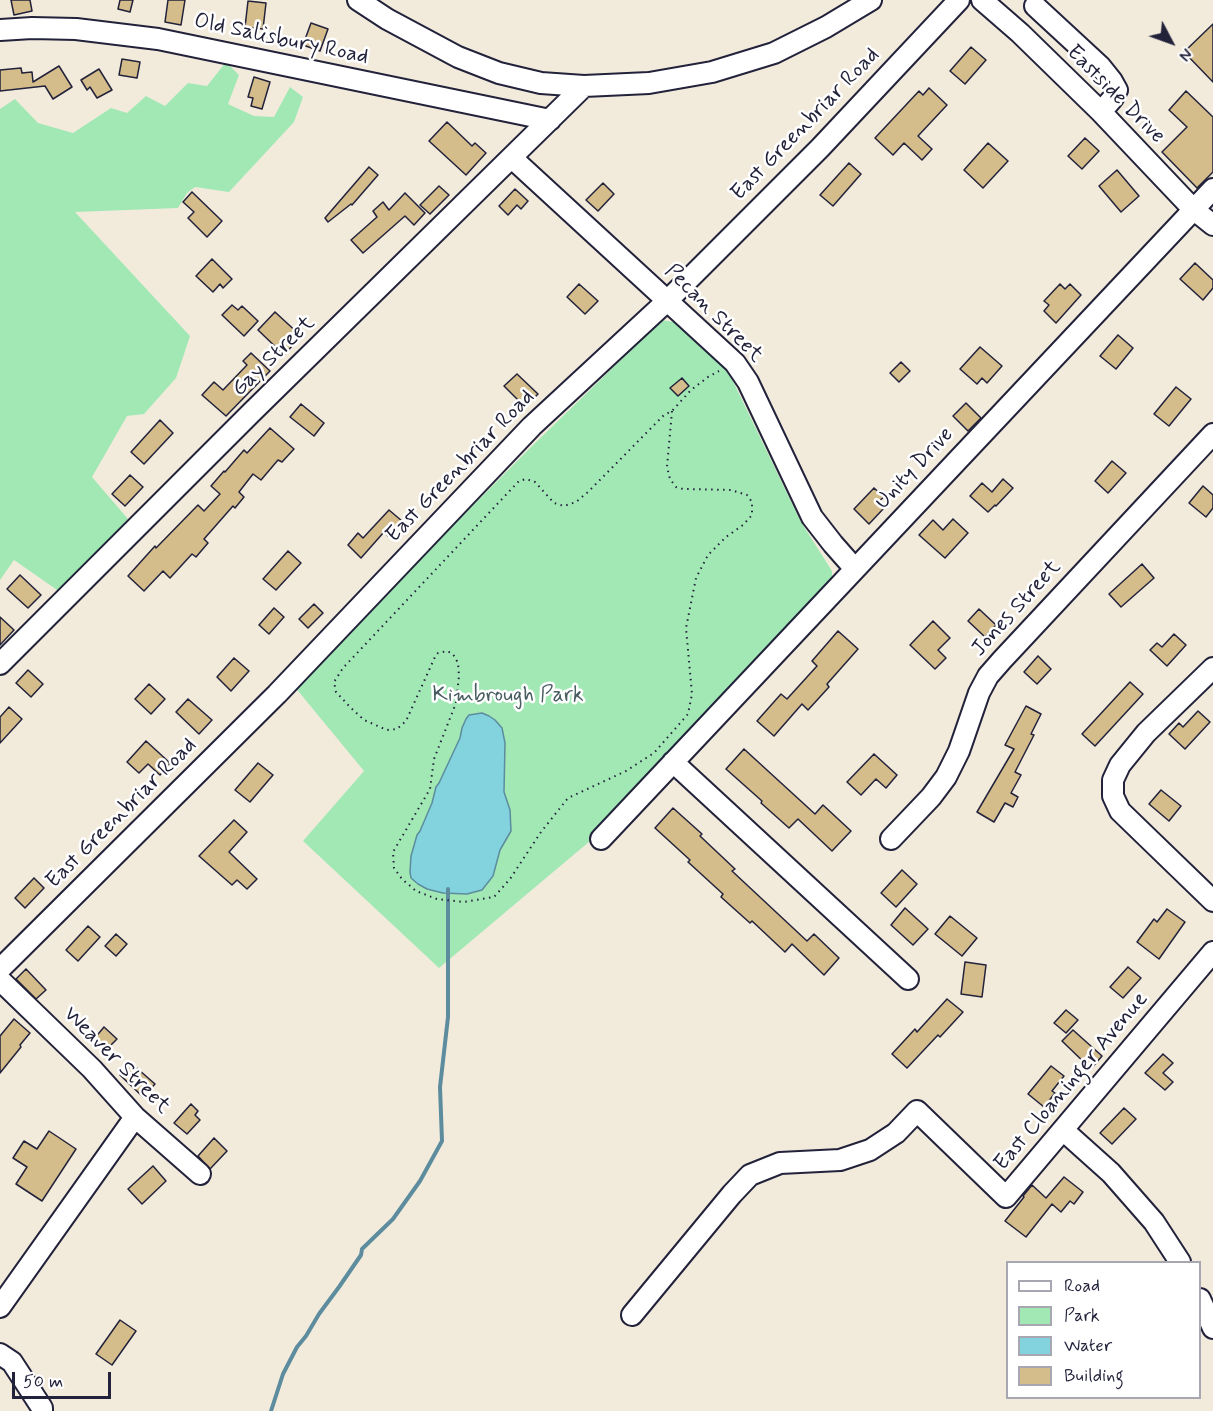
<!DOCTYPE html>
<html>
<head>
<meta charset="utf-8">
<style>
	body { margin:0 }
	#map { position:relative; width:1213px; height:1411px; overflow:hidden; background:#f2ebdc; font-family:Mynerve,sans-serif }
	canvas { display:block }
	.legend { position:absolute; left:1006px; top:1261px; width:195px; height:138px; box-sizing:border-box; background:#fff; border:2px solid #a7a7b1; margin:0; padding:8px 10px; list-style:none; font-size:18px; color:#22223b }
	.legend li { display:flex; align-items:center; gap:12px; height:30px }
	.legend b { width:30px; border:2px solid #a7a7b1 }
	.north { position:absolute; left:1141px; top:12px; width:60px; height:60px; -webkit-text-stroke:4px #fff; paint-order:stroke; rotate:131deg; font-size:16px; font-weight:700; line-height:24px; text-align:center; color:#22223b }
	.north::after { content:''; display:block; margin:auto; width:21px; height:27px; background:#22223b; clip-path:polygon(50% 0,100% 100%,50% 72%,0 100%) }
	.scale { position:absolute; left:12px; top:1372px; width:99px; height:27px; box-sizing:border-box; border:3px solid #22223b; border-top:0; padding-left:8px; font-size:18px; line-height:21px; white-space:nowrap; color:#22223b; -webkit-text-stroke:4px #fff; paint-order:stroke }
</style>
</head>
<body>
<div id="map">
<canvas width="1213" height="1411"></canvas>
<ul class="legend">
<li><b style="height:8px;background:#fff"></b>Road</li>
<li><b style="height:16px;background:#a2e8b5"></b>Park</li>
<li><b style="height:16px;background:#83d3df"></b>Water</li>
<li><b style="height:16px;background:#d4bc8b"></b>Building</li>
</ul>
<div class="north">N</div>
<div class="scale">50 m</div>
</div>
<script>
const context = document.querySelector('canvas').getContext('2d');
context.lineJoin = 'round';
function paint(path, color) {
  context.fillStyle = color;
  context.fill(path, 'evenodd');
}
function toPath(rows) {
  const path = new Path2D();
  for (const r of rows) {
    path.moveTo(r[0], r[1]);
    for (let i = 2; i < r.length; i += 2) path.lineTo(r[i], r[i + 1]);
  }
  return path;
}
function strokePath(path, color, width, dash) {
  context.strokeStyle = color;
  context.lineWidth = width;
  context.lineCap = dash ? 'butt' : 'round';
  context.setLineDash(dash || []);
  context.stroke(path);
}
function label(font, color, halo, rows, align = 'center') {
  context.font = font + ' Mynerve,sans-serif';
  context.lineWidth = 5;
  context.setLineDash([]);
  context.textBaseline = 'middle';
  context.strokeStyle = halo;
  context.fillStyle = color;
  for (const [text, x, y, turn = 0] of rows) {
    context.save();
    context.translate(x, y);
    context.rotate((+turn || 0) * Math.PI / 180);
    context.textAlign = isNaN(turn) ? turn : align;
    if (halo) context.strokeText(text, 0, 0);
    context.fillText(text, 0, 0);
    context.restore();
  }
}
paint(toPath([
	[226,62,239,75,228,104,254,116,274,117,290,87,303,97,294,122,229,192,195,187,187,193,178,208,75,212,190,336,176,378,144,414,127,416,92,477,128,519,60,592,14,560,0,580,0,109,15,99,38,123,73,133,111,108,127,113,146,96,165,106,188,83,207,86],
	[662,320,673,322,683,329,729,373,801,522,832,571,832,577,596,836,439,968,303,841,364,771,294,686,529,449]
]), '#a2e8b5');
const water = toPath([
	[482,713,489,716,495,720,502,728,505,743,504,792,510,810,511,831,500,850,493,876,482,890,467,894,443,893,427,889,418,884,411,878,410,872,411,856,417,835,420,831,432,803,436,787,439,783,460,738,462,728,466,719,469,715,482,713]
]);
paint(water, '#83d3df');
strokePath(water, '#5c8c9d', 1.5);
strokePath(toPath([
	[271,1411,283,1374,297,1347,306,1336,319,1314,339,1287,361,1255,362,1249,393,1219,420,1181,442,1141,440,1087,448,1017,448,889]
]), '#5c8c9d', 4);
const building = toPath([
	[11,0,30,0,32,11,14,15,11,0],
	[120,0,133,0,130,12,118,9,120,0],
	[168,0,185,0,181,25,165,22,168,0],
	[248,1,266,3,263,29,245,27,248,1],
	[311,23,328,29,320,51,303,45,311,23],
	[1213,24,1213,82,1184,52,1213,24],
	[971,47,986,60,965,84,950,71,971,47],
	[122,59,140,62,137,78,119,75,122,59],
	[59,66,72,87,53,99,45,86,0,91,0,70,21,68,22,73,32,72,33,82,59,66],
	[99,69,112,90,97,98,90,87,87,90,81,80,99,69],
	[254,77,270,82,262,109,251,106,253,98,248,97,254,77],
	[929,88,947,105,918,136,932,149,922,160,904,143,893,155,875,138,919,91,923,95,929,88],
	[1186,91,1213,117,1213,172,1197,188,1162,152,1187,127,1169,110,1186,91],
	[447,122,472,146,475,143,486,153,466,175,429,141,447,122],
	[1085,138,1099,151,1082,169,1068,156,1085,138],
	[988,143,1008,161,983,188,964,170,988,143],
	[849,163,861,174,833,206,820,195,849,163],
	[369,167,378,175,352,205,351,204,328,222,325,218,369,167],
	[1117,170,1139,196,1121,212,1099,186,1117,170],
	[603,183,614,194,598,211,586,200,603,183],
	[439,186,449,195,430,214,420,205,439,186],
	[515,189,528,201,521,209,517,205,508,215,499,206,515,189],
	[192,192,222,221,207,237,188,218,194,212,183,202,192,192],
	[405,193,425,213,414,225,405,216,363,253,351,240,377,217,373,211,383,202,389,210,405,193],
	[212,259,232,279,223,288,220,284,213,292,196,276,212,259],
	[1195,263,1213,280,1213,288,1203,300,1180,279,1195,263],
	[579,284,598,301,585,314,567,297,579,284],
	[1060,284,1065,289,1070,284,1081,295,1056,323,1044,311,1049,305,1044,301,1060,284],
	[232,305,238,310,242,306,258,321,244,336,222,315,232,305],
	[275,312,301,336,284,355,258,330,275,312],
	[1118,335,1133,348,1116,369,1100,356,1118,335],
	[980,347,1002,366,987,383,982,378,977,384,960,369,980,347],
	[251,353,270,371,226,416,202,395,214,382,223,390,247,365,243,361,251,353],
	[901,362,910,371,899,382,890,373,901,362],
	[517,374,538,394,525,407,504,386,517,374],
	[682,378,689,386,678,396,670,388,682,378],
	[1176,387,1191,399,1169,426,1154,414,1176,387],
	[966,403,981,418,968,431,953,416,966,403],
	[301,404,324,423,314,436,290,417,301,404],
	[160,420,173,433,144,464,131,452,160,420],
	[270,428,294,449,282,462,278,460,261,480,253,474,239,492,244,497,235,508,233,506,204,539,208,543,196,557,192,554,170,578,163,571,144,591,128,576,155,546,156,548,198,505,204,511,220,494,211,486,224,471,225,472,244,450,247,453,270,428],
	[1112,461,1126,473,1108,493,1095,481,1112,461],
	[130,475,143,487,125,506,112,494,130,475],
	[1003,479,1013,488,996,506,995,505,988,512,970,496,982,483,992,492,1003,479],
	[1203,486,1213,495,1213,508,1206,517,1189,503,1203,486],
	[874,488,884,497,879,501,885,507,869,524,854,509,874,488],
	[389,510,402,521,388,536,384,532,361,558,348,545,358,533,363,538,389,510],
	[953,519,968,533,945,558,919,535,933,520,943,530,953,519],
	[288,551,301,563,276,590,263,579,288,551],
	[1142,564,1154,578,1121,607,1109,594,1142,564],
	[20,575,41,595,28,608,7,589,20,575],
	[314,604,323,613,308,628,299,619,314,604],
	[274,608,284,617,269,634,259,625,274,608],
	[979,609,996,625,985,637,968,621,979,609],
	[0,617,14,630,0,645,0,617],
	[933,621,950,638,938,650,946,658,935,669,910,645,933,621],
	[838,631,858,649,827,684,829,687,808,710,802,704,774,736,757,721,781,694,787,699,817,666,812,661,838,631],
	[1174,634,1186,645,1167,666,1150,650,1157,643,1162,647,1174,634],
	[1038,656,1051,669,1037,684,1024,672,1038,656],
	[234,658,249,671,231,691,217,677,234,658],
	[28,670,43,684,31,697,16,683,28,670],
	[1130,682,1143,694,1095,746,1082,734,1130,682],
	[149,684,165,699,151,714,135,699,149,684],
	[188,699,212,720,199,734,176,712,188,699],
	[1026,706,1041,714,1031,734,1034,735,1015,772,1021,775,1011,793,1018,797,1013,807,1005,803,994,822,977,812,1014,749,1005,745,1026,706],
	[9,707,22,719,0,743,0,717,9,707],
	[1198,711,1210,722,1185,749,1169,734,1179,723,1183,727,1198,711],
	[146,741,170,763,160,775,148,764,139,773,127,762,146,741],
	[744,749,815,814,823,805,851,831,832,851,798,819,789,828,761,803,762,801,726,769,744,749],
	[874,754,897,775,886,788,876,779,861,795,847,782,874,754],
	[258,763,273,775,250,802,235,790,258,763],
	[1161,790,1181,806,1169,821,1149,804,1161,790],
	[673,808,702,834,700,836,735,869,732,871,807,941,814,934,839,958,824,975,792,944,785,952,752,921,750,923,721,897,723,894,688,862,690,860,655,828,673,808],
	[234,820,247,832,229,852,257,879,247,889,237,880,232,885,199,856,234,820],
	[902,870,917,884,896,907,881,893,902,870],
	[34,878,44,888,25,908,15,898,34,878],
	[905,908,928,929,913,945,891,925,905,908],
	[1167,909,1185,922,1159,959,1137,942,1154,919,1157,922,1167,909],
	[950,916,977,938,962,956,935,934,950,916],
	[88,926,100,937,78,961,66,950,88,926],
	[116,934,127,944,116,956,105,946,116,934],
	[965,962,986,965,982,997,961,994,965,962],
	[1128,967,1141,978,1123,998,1110,987,1128,967],
	[26,969,46,990,36,999,16,979,26,969],
	[947,999,963,1012,940,1037,938,1035,907,1068,892,1054,915,1029,917,1032,947,999],
	[1066,1010,1078,1020,1066,1033,1054,1023,1066,1010],
	[14,1019,30,1033,20,1045,21,1047,0,1073,0,1036,14,1019],
	[104,1027,117,1039,106,1050,94,1039,104,1027],
	[1073,1030,1102,1056,1091,1069,1062,1041,1073,1030],
	[1163,1054,1173,1063,1163,1073,1173,1082,1165,1090,1145,1073,1163,1054],
	[131,1063,155,1084,143,1097,120,1075,131,1063],
	[1051,1066,1064,1076,1052,1091,1055,1093,1044,1107,1028,1094,1051,1066],
	[191,1104,198,1111,195,1115,200,1120,187,1134,174,1123,191,1104],
	[1124,1108,1136,1119,1112,1144,1100,1133,1124,1108],
	[49,1131,76,1149,42,1201,16,1184,27,1167,13,1158,24,1141,37,1149,49,1131],
	[214,1138,227,1151,210,1169,198,1156,214,1138],
	[153,1166,166,1181,142,1204,128,1189,153,1166],
	[1064,1177,1083,1192,1074,1204,1070,1201,1061,1212,1052,1204,1026,1237,1005,1221,1024,1197,1023,1196,1032,1185,1046,1198,1064,1177],
	[120,1320,136,1331,112,1365,96,1354,120,1320]
]);
paint(building, '#d4bc8b');
strokePath(building, '#22223b', 1.5);
const minor = toPath([
	[358,0,387,19,458,57,499,73,541,83,584,86,649,83,712,72,774,53,826,27,871,0],
	[982,0,1020,33,1101,112,1193,209,1213,225],
	[1035,6,1100,66,1112,81,1117,90,1113,98,1101,112],
	[0,30,32,28,76,29,158,39,550,120],
	[512,158,735,363,748,382,812,517,833,544,855,569],
	[0,664,251,413,584,86],
	[1213,668,1146,733,1120,765,1113,780,1113,796,1120,811,1213,901],
	[673,762,908,979],
	[601,839,1213,189],
	[891,839,931,797,946,777,959,751,979,693,988,676,1002,660,1213,434],
	[0,969,277,694,532,426,667,301,820,148,959,0],
	[0,980,92,1069,135,1117,200,1174],
	[1063,1130,1111,1173,1154,1222,1180,1262],
	[1200,1299,1213,1328],
	[0,1307,135,1117],
	[632,1315,732,1194,750,1175,780,1163,840,1160,870,1150,896,1133,917,1111,1006,1197,1213,952],
	[0,1354,12,1362,42,1408,42,1411]
]);
strokePath(minor, '#22223b', 24);
strokePath(toPath([
	[672,411,667,467,670,479,676,487,683,489,731,490,747,495,752,502,752,515,743,525,726,537,708,555,696,578,686,628,692,694,688,714,654,753,626,771,568,798,541,832,510,879,494,897,464,902,437,899,416,891,402,879,394,868,393,852,430,789,434,759,456,703,459,676,458,663,453,654,447,651,438,653,435,657,406,721,397,729,387,730,364,720,350,707,336,692,334,682,343,668,519,481,526,479,535,482,554,503,564,506,576,502,588,492,664,415,672,411,691,390,708,377,719,371]
]), '#22223b', 2, [1.5, 4.5]);
strokePath(minor, '#fff', 20);
label('22px', '#22223b', '#fff', [
	["Old Salisbury Road",281,40,12],
	["Eastside Drive",1115,95,45],
	["East Greenbriar Road",806,125,-46],
	["Pecan Street",713,314,45],
	["Gay Street",274,357,-44],
	["East Greenbriar Road",461,467,-46],
	["Unity Drive",915,469,-47],
	["Jones Street",1017,609,-48],
	["East Greenbriar Road",122,814,-45],
	["Weaver Street",116,1061,45],
	["East Cloaninger Avenue",1072,1082,-50]
]);
label('22px', '#485d60', '#fff', [
	["Kimbrough Park",508,696]
]);
</script>
</body>
</html>
